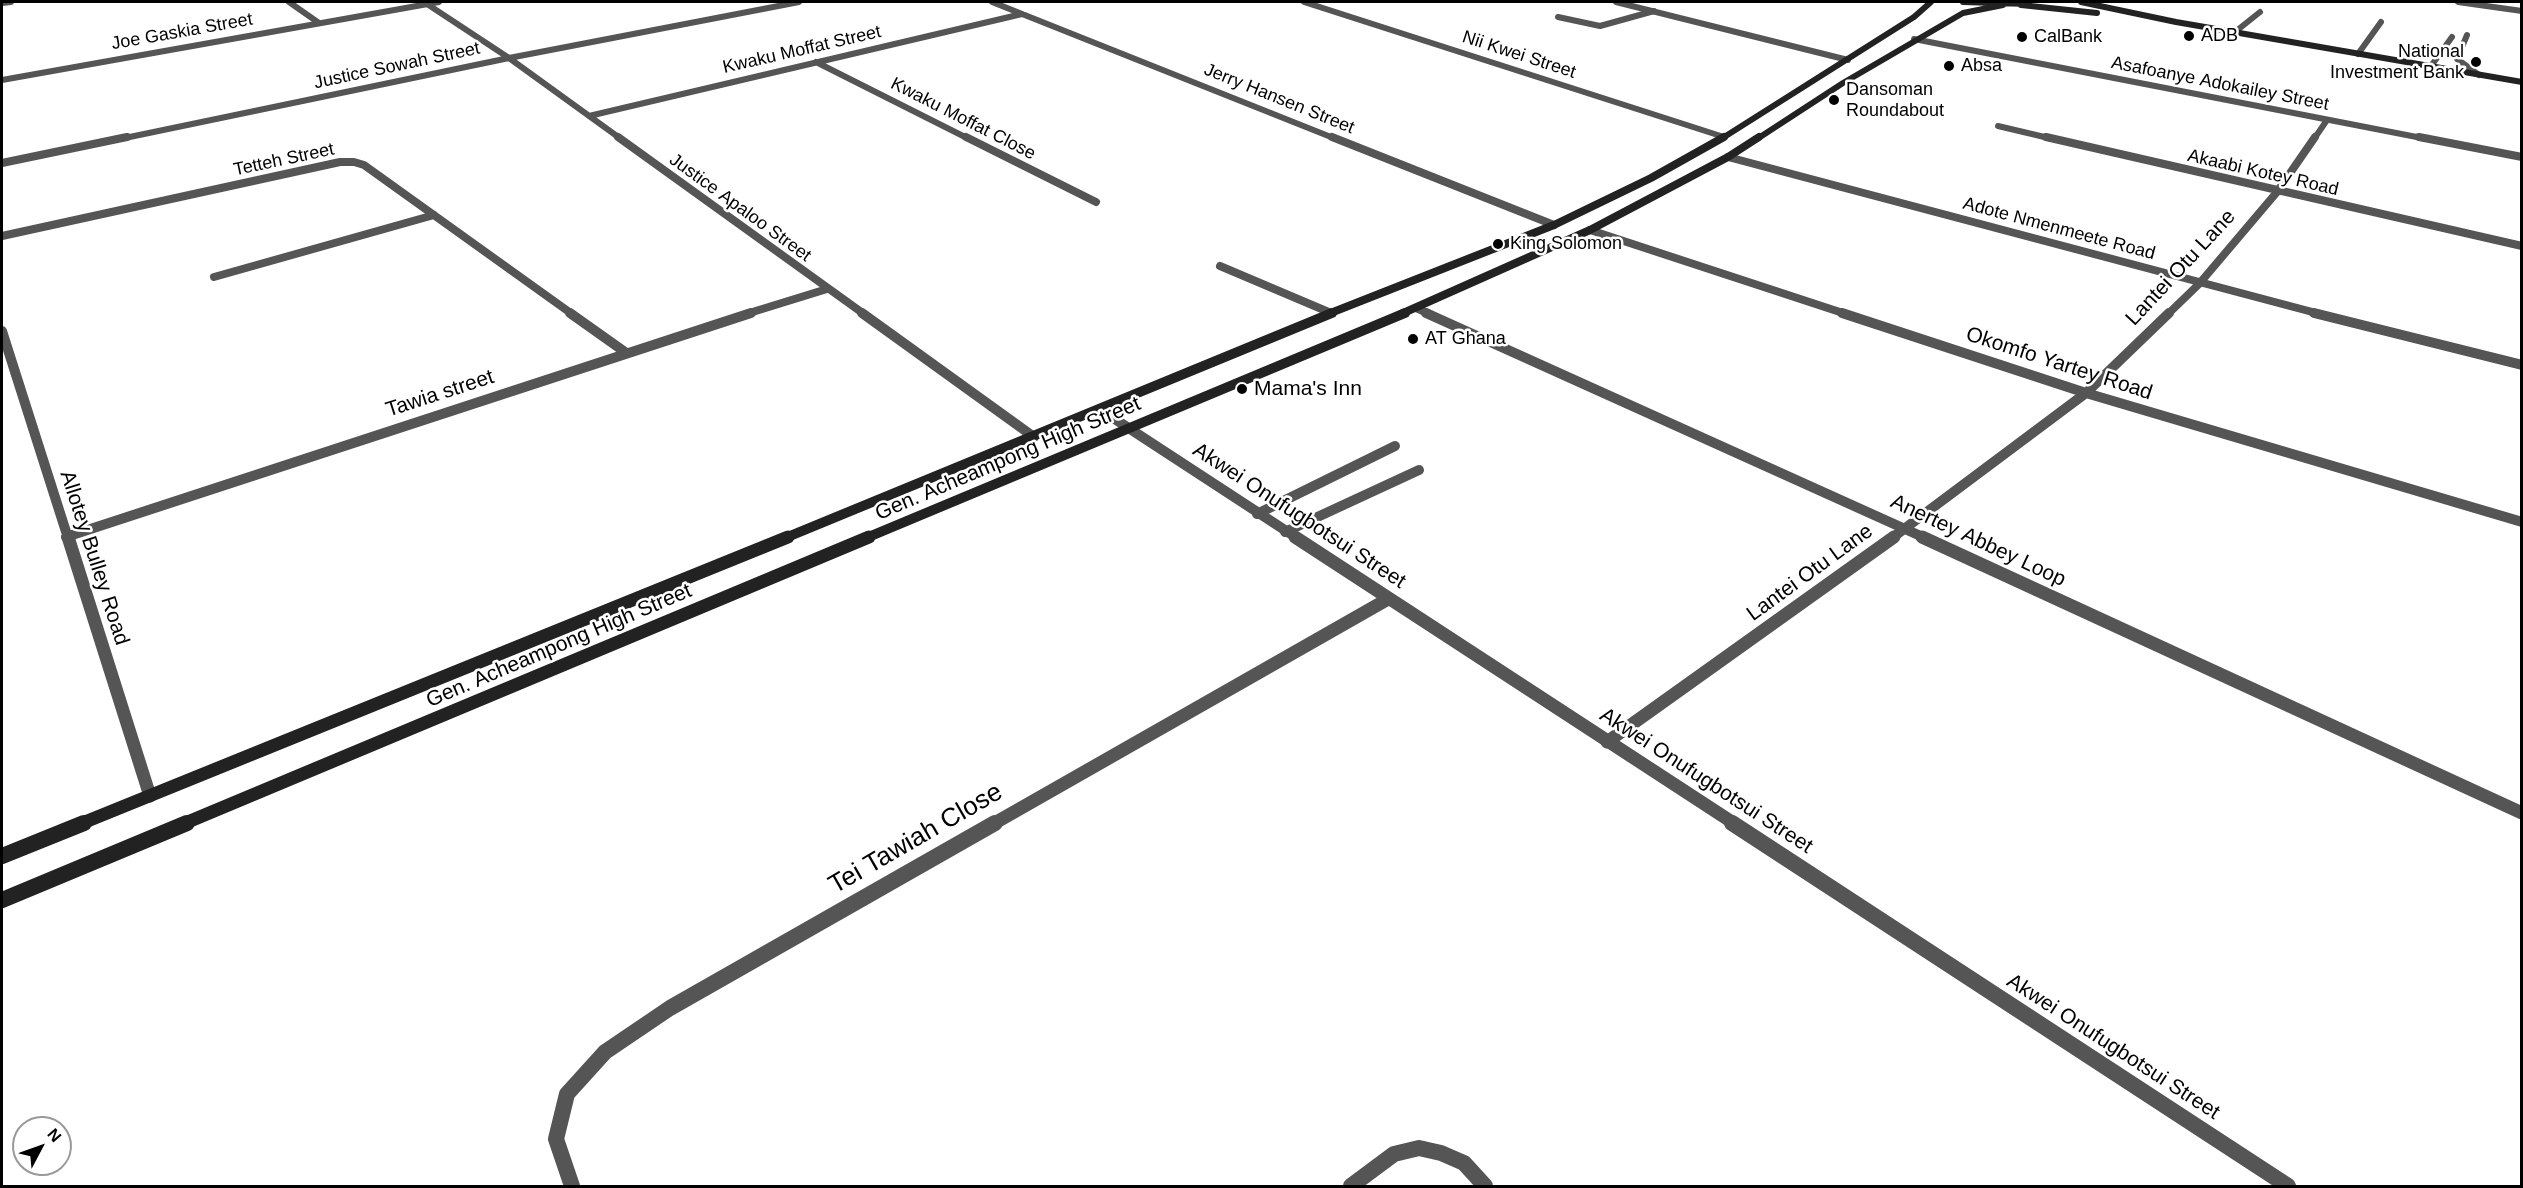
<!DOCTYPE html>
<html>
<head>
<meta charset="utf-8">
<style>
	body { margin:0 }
	#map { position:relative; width:2523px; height:1188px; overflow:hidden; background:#fff; font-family:Helvetica,sans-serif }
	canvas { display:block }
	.frame { position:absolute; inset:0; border:3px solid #000; pointer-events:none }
	.north { position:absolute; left:12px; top:1116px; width:60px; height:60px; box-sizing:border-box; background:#fff; border:2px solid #999; border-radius:50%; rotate:49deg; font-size:16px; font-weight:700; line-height:24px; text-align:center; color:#000 }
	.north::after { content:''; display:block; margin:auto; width:21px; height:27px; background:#000; clip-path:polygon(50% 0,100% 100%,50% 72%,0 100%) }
</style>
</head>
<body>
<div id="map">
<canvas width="2523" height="1188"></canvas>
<div class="frame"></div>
<div class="north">N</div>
</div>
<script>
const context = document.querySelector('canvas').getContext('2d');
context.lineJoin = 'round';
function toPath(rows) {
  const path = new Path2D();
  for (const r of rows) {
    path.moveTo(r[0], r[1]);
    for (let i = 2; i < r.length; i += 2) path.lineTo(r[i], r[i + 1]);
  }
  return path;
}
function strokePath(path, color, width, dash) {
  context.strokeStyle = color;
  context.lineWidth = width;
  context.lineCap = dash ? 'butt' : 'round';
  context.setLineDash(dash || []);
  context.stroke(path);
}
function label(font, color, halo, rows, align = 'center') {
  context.font = font + ' Helvetica,sans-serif';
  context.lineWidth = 5;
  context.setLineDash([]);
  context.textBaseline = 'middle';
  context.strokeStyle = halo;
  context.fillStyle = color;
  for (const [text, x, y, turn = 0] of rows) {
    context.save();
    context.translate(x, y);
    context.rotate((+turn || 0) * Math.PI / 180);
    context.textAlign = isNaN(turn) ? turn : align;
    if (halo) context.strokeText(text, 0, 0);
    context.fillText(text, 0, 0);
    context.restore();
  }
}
strokePath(toPath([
	[1558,17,1600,26,1654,11],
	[2235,32,2260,12],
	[2467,35,2457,59,2479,75],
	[2358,54,2381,22],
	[2431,66,2452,37]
]), '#555', 6);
strokePath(toPath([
	[1220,266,1331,313]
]), '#555', 8);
strokePath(toPath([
	[1257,514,1395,446],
	[1285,532,1419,470]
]), '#555', 10);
strokePath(toPath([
	[289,2,319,23],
	[992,2,1336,139],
	[1304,2,1724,137],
	[1616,2,1848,60],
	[2458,2,2522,11],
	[2,3,11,2],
	[427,4,509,58,621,139],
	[1914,39,2427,139],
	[816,62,969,139],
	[2,80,439,2],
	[589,116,1022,14],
	[1998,126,2053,139],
	[120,139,509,58,799,2],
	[2314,139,2327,120]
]), '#555', 6);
strokePath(toPath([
	[618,137,864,314],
	[966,137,1096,202],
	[1332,137,1554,225],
	[2046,137,2522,246],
	[2419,137,2522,157],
	[1728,157,2320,314],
	[2,163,127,137],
	[1590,230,1846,314],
	[2,236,340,162,354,162,364,165,572,314],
	[214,277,434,215],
	[1416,308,1430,314],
	[746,314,827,289],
	[2168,314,2199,284,2277,192,2315,137]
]), '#555', 8);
strokePath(toPath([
	[570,313,625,352],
	[862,313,1034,437],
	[1426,313,1925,538],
	[1842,313,2086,393,2522,522],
	[2314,313,2522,365],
	[2,331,68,538],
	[66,537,751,313],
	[1892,538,2086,393,2169,313]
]), '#555', 10);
strokePath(toPath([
	[68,537,150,796],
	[1922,537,2522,813],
	[1607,742,1894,537],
	[993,824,1388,599]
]), '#555', 13);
strokePath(toPath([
	[572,1186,556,1139,567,1094,605,1052,670,1008,995,823],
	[1351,1186,1394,1154,1419,1148,1441,1153,1464,1163,1485,1186]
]), '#555', 16);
strokePath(toPath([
	[1101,410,1297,538]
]), '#555', 10);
strokePath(toPath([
	[1295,537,1735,824]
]), '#555', 13);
strokePath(toPath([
	[1732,823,2288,1186]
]), '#555', 16);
strokePath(toPath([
	[1963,2,2029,4],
	[2081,2,2176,22,2522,82],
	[2021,5,2097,13],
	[1721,139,1914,17,1931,2],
	[1757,139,1843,83,1963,13,2003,5]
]), '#222', 6);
strokePath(toPath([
	[1328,314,1554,225,1651,178,1724,137],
	[1401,314,1590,230,1728,157,1759,137]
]), '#222', 8);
strokePath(toPath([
	[785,538,1332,313],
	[866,538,1405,313]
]), '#222', 10);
strokePath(toPath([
	[80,824,788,537],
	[183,824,869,537]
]), '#222', 13);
strokePath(toPath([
	[2,856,84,823],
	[2,900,187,823]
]), '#222', 16);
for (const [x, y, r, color] of [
	[2189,36,6,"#000"],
	[2022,37,6,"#000"],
	[2476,62,6,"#000"],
	[1949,66,6,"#000"],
	[1834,100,6,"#000"],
	[1498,244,6,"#000"],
	[1413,339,6,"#000"],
	[1242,389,6,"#000"]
]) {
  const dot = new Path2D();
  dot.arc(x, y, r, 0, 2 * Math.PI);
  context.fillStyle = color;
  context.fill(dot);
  strokePath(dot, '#fff', 2);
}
label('18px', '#000', '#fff', [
	["Joe Gaskia Street",182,32,-10],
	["Kwaku Moffat Street",802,50,-13],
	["Nii Kwei Street",1519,55,18],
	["Justice Sowah Street",397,66,-12],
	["Asafoanye Adokailey Street",2220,84,11],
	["Jerry Hansen Street",1279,99,22],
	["Kwaku Moffat Close",963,119,27],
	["Tetteh Street",284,160,-12],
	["Akaabi Kotey Road",2263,173,13],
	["Justice Apaloo Street",740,208,36],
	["Adote Nmenmeete Road",2059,229,15]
]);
label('18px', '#000', '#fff', [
	["ADB",2201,36],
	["CalBank",2034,37],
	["National",2464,52,"right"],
	["Investment Bank",2464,73,"right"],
	["Absa",1961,66],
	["Dansoman",1846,90],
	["Roundabout",1846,111],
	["King Solomon",1510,244],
	["AT Ghana",1425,339]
], 'left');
label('21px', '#000', '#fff', [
	["Lantei Otu Lane",2181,268,-47],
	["Okomfo Yartey Road",2059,364,18],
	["Tawia street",440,394,-18],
	["Gen. Acheampong High Street",1008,459,-23],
	["Akwei Onufugbotsui Street",1299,516,33],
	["Anertey Abbey Loop",1978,541,25],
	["Allotey Bulley Road",94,558,72],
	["Lantei Otu Lane",1810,573,-36],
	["Gen. Acheampong High Street",559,646,-23],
	["Akwei Onufugbotsui Street",1706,781,33],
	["Akwei Onufugbotsui Street",2113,1047,33]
]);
label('21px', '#000', '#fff', [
	["Mama's Inn",1254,389]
], 'left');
label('26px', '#000', '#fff', [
	["Tei Tawiah Close",916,839,-30]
]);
</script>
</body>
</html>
